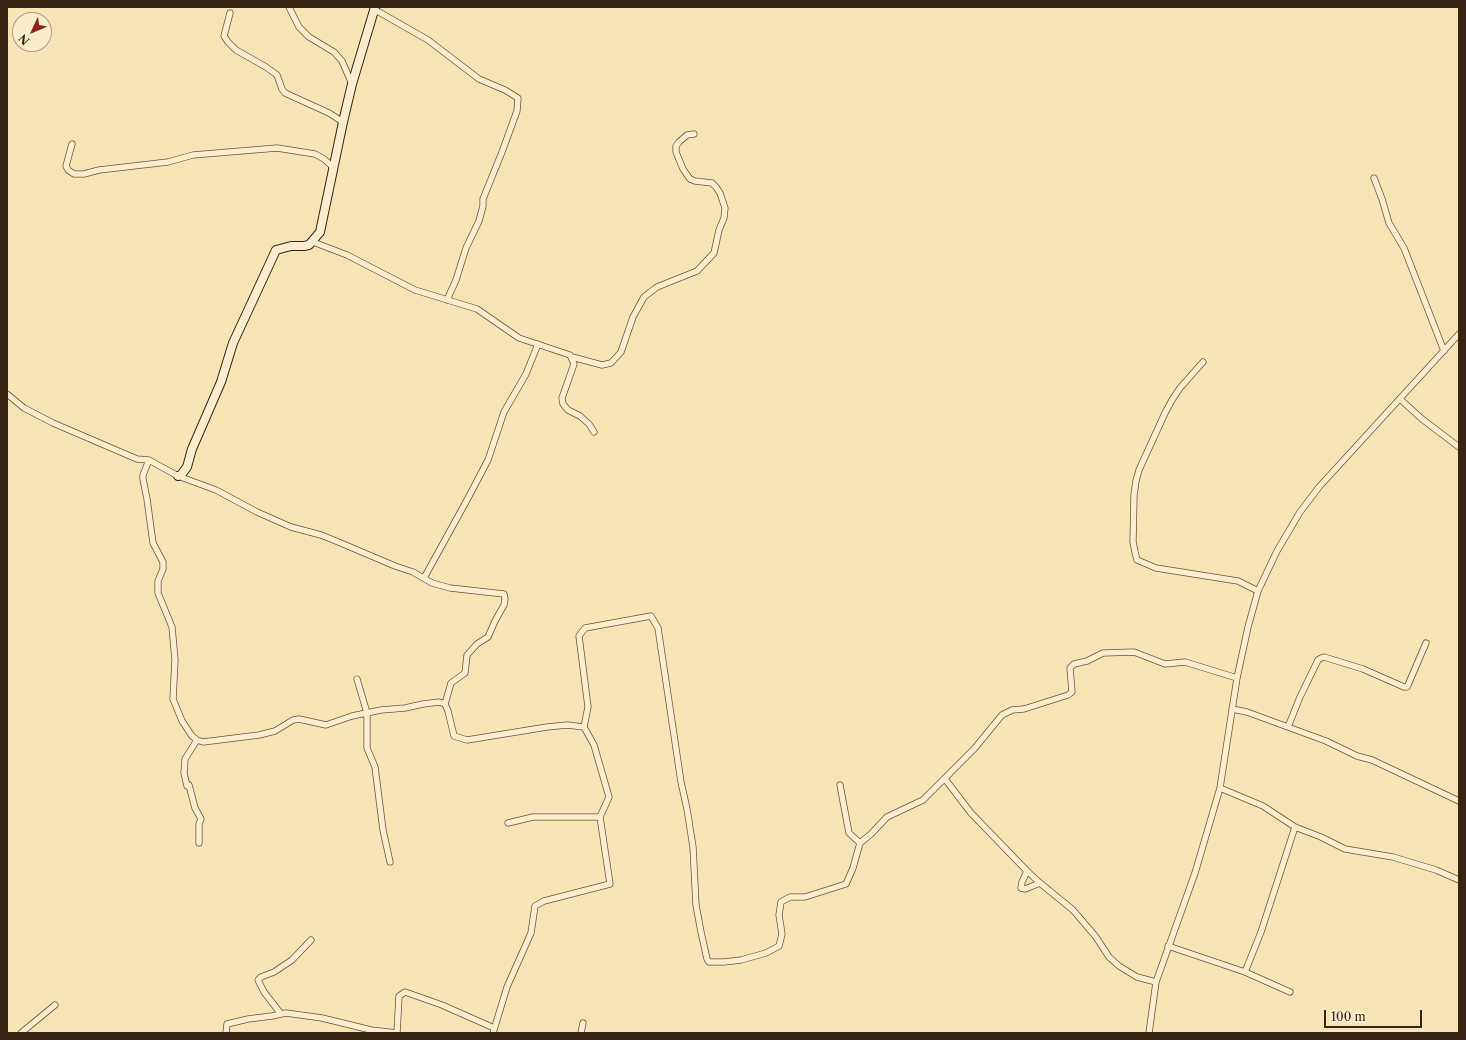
<!DOCTYPE html>
<html>
<head>
<meta charset="utf-8">
<style>
	body { margin:0 }
	#map { position:relative; width:1466px; height:1040px; overflow:hidden; background:#f6e4b4; font-family:"Libre Caslon Text",serif }
	canvas { display:block }
	.frame { position:absolute; inset:0; border:8px solid #362515; pointer-events:none }
	.north { position:absolute; left:12px; top:12px; width:40px; height:40px; box-sizing:border-box; background:#f9edce; border:1px solid #ab9d84; border-radius:50%; rotate:226deg; font-size:11px; font-weight:700; line-height:16px; text-align:center; color:#362515 }
	.north::after { content:''; display:block; margin:auto; width:14px; height:18px; background:#8f2418; clip-path:polygon(50% 0,100% 100%,50% 72%,0 100%) }
	.scale { position:absolute; left:1324px; top:1010px; width:98px; height:18px; box-sizing:border-box; border:2px solid #362515; border-top:0; padding-left:5px; font-size:12px; line-height:14px; white-space:nowrap; color:#362515; -webkit-text-stroke:3px #f9edce; paint-order:stroke }
</style>
</head>
<body>
<div id="map">
<canvas width="1466" height="1040"></canvas>
<div class="frame"></div>
<div class="north">N</div>
<div class="scale">100 m</div>
</div>
<script>
const context = document.querySelector('canvas').getContext('2d');
context.lineJoin = 'round';
function toPath(rows) {
  const path = new Path2D();
  for (const r of rows) {
    path.moveTo(r[0], r[1]);
    for (let i = 2; i < r.length; i += 2) path.lineTo(r[i], r[i + 1]);
  }
  return path;
}
function strokePath(path, color, width, dash) {
  context.strokeStyle = color;
  context.lineWidth = width;
  context.lineCap = dash ? 'butt' : 'round';
  context.setLineDash(dash || []);
  context.stroke(path);
}
const street = toPath([
	[289,7,299,27,309,37,334,52,342,61,352,84],
	[374,11,379,12,428,40,479,79,505,90,518,98,517,111,502,152,483,199,483,206,479,221,466,248,456,280,447,300],
	[230,13,224,36,228,42,236,50,266,67,277,75,282,89,285,93,329,113,343,122],
	[72,144,66,166,68,170,74,174,84,174,99,170,168,162,193,155,277,148,315,154,324,159,334,168],
	[1374,178,1382,199,1389,223,1404,248,1444,351],
	[313,242,347,255,415,290,477,309,519,338,570,355,574,364,562,398,563,404,568,410,580,416,589,424,594,432],
	[572,357,602,365,611,363,621,352,633,317,644,297,657,287,697,271,714,253,719,230,724,218,725,208,720,193,716,187,712,183,695,181,690,179,683,169,676,152,676,146,679,142,687,135,694,134],
	[1203,362,1180,388,1172,400,1165,413,1139,470,1136,481,1134,495,1133,542,1135,552,1137,560,1156,568,1238,581,1258,591],
	[7,394,24,408,53,423,137,459,149,460,178,476,216,490,257,512,291,527,321,535,336,541,395,566,413,572,432,583,450,588,504,594,505,599,504,605,495,621,488,637,477,644,467,655,465,673,451,683,445,704],
	[1400,399,1422,419,1459,447],
	[149,460,143,475,143,479,147,499,153,543,163,562,163,569,158,581,158,593,172,627,175,660,173,699,182,721,192,736,197,740,203,742,259,735,275,731,293,720,299,719,326,725,352,716,381,710,405,708,423,704,439,702,445,704,448,711,454,736,467,740,547,727,567,725,584,727,594,745,609,797,600,817,610,884,544,901,535,906,531,933,507,987,493,1033],
	[424,578,467,500,488,460,504,412,526,374,538,344],
	[357,679,367,713,367,748,375,767,383,830,390,862],
	[1232,709,1247,712,1326,741,1357,756,1372,760,1459,801],
	[584,727,588,707,579,636,585,628,651,616,658,628,681,782,687,809,693,847,696,905,701,932,707,959,709,962,724,962,741,960,766,953,779,946,782,934,779,915,781,902,790,897,805,897,846,884,853,868,860,843,871,834,887,817,923,800,974,749,1002,715,1012,710,1024,709,1068,695,1072,692,1070,668,1074,664,1087,661,1103,653,1134,652,1165,664,1185,662,1237,678],
	[1288,727,1300,697,1318,660,1321,658,1324,657,1363,669,1404,687,1407,687,1408,685,1426,643],
	[197,740,185,759,184,773,187,786,189,785,195,808,201,819,199,824,199,843],
	[945,779,971,813,1027,871,1022,882,1021,888,1025,889,1040,883,1073,910,1096,937,1109,957,1119,966,1137,977,1156,982],
	[840,785,849,833,860,843],
	[1220,788,1263,806,1295,827,1261,932,1245,972],
	[508,823,533,817,600,817],
	[1295,827,1321,837,1345,849,1393,857,1436,870,1459,880],
	[1027,871,1040,883],
	[1168,946,1245,972,1290,992],
	[281,1014,264,992,258,980,261,977,274,972,292,960,311,940],
	[21,1033,55,1005],
	[226,1033,227,1024,248,1019,272,1016,286,1013,322,1018,371,1030,397,1033],
	[397,1033,399,996,405,992,442,1005,494,1028],
	[581,1033,583,1023],
	[1149,1033,1156,982,1195,873,1220,788,1237,678,1248,627,1258,591,1277,551,1300,512,1319,487,1459,334]
]);
const secondary = toPath([
	[178,476,181,475,187,467,192,449,221,382,233,343,276,250,291,246,304,246,309,245,320,232,343,122,352,84,375,7]
]);
strokePath(street, '#66553d', 7);
strokePath(secondary, '#362515', 10);
strokePath(street, '#f9edce', 5.5);
strokePath(secondary, '#f9edce', 8);
</script>
</body>
</html>
